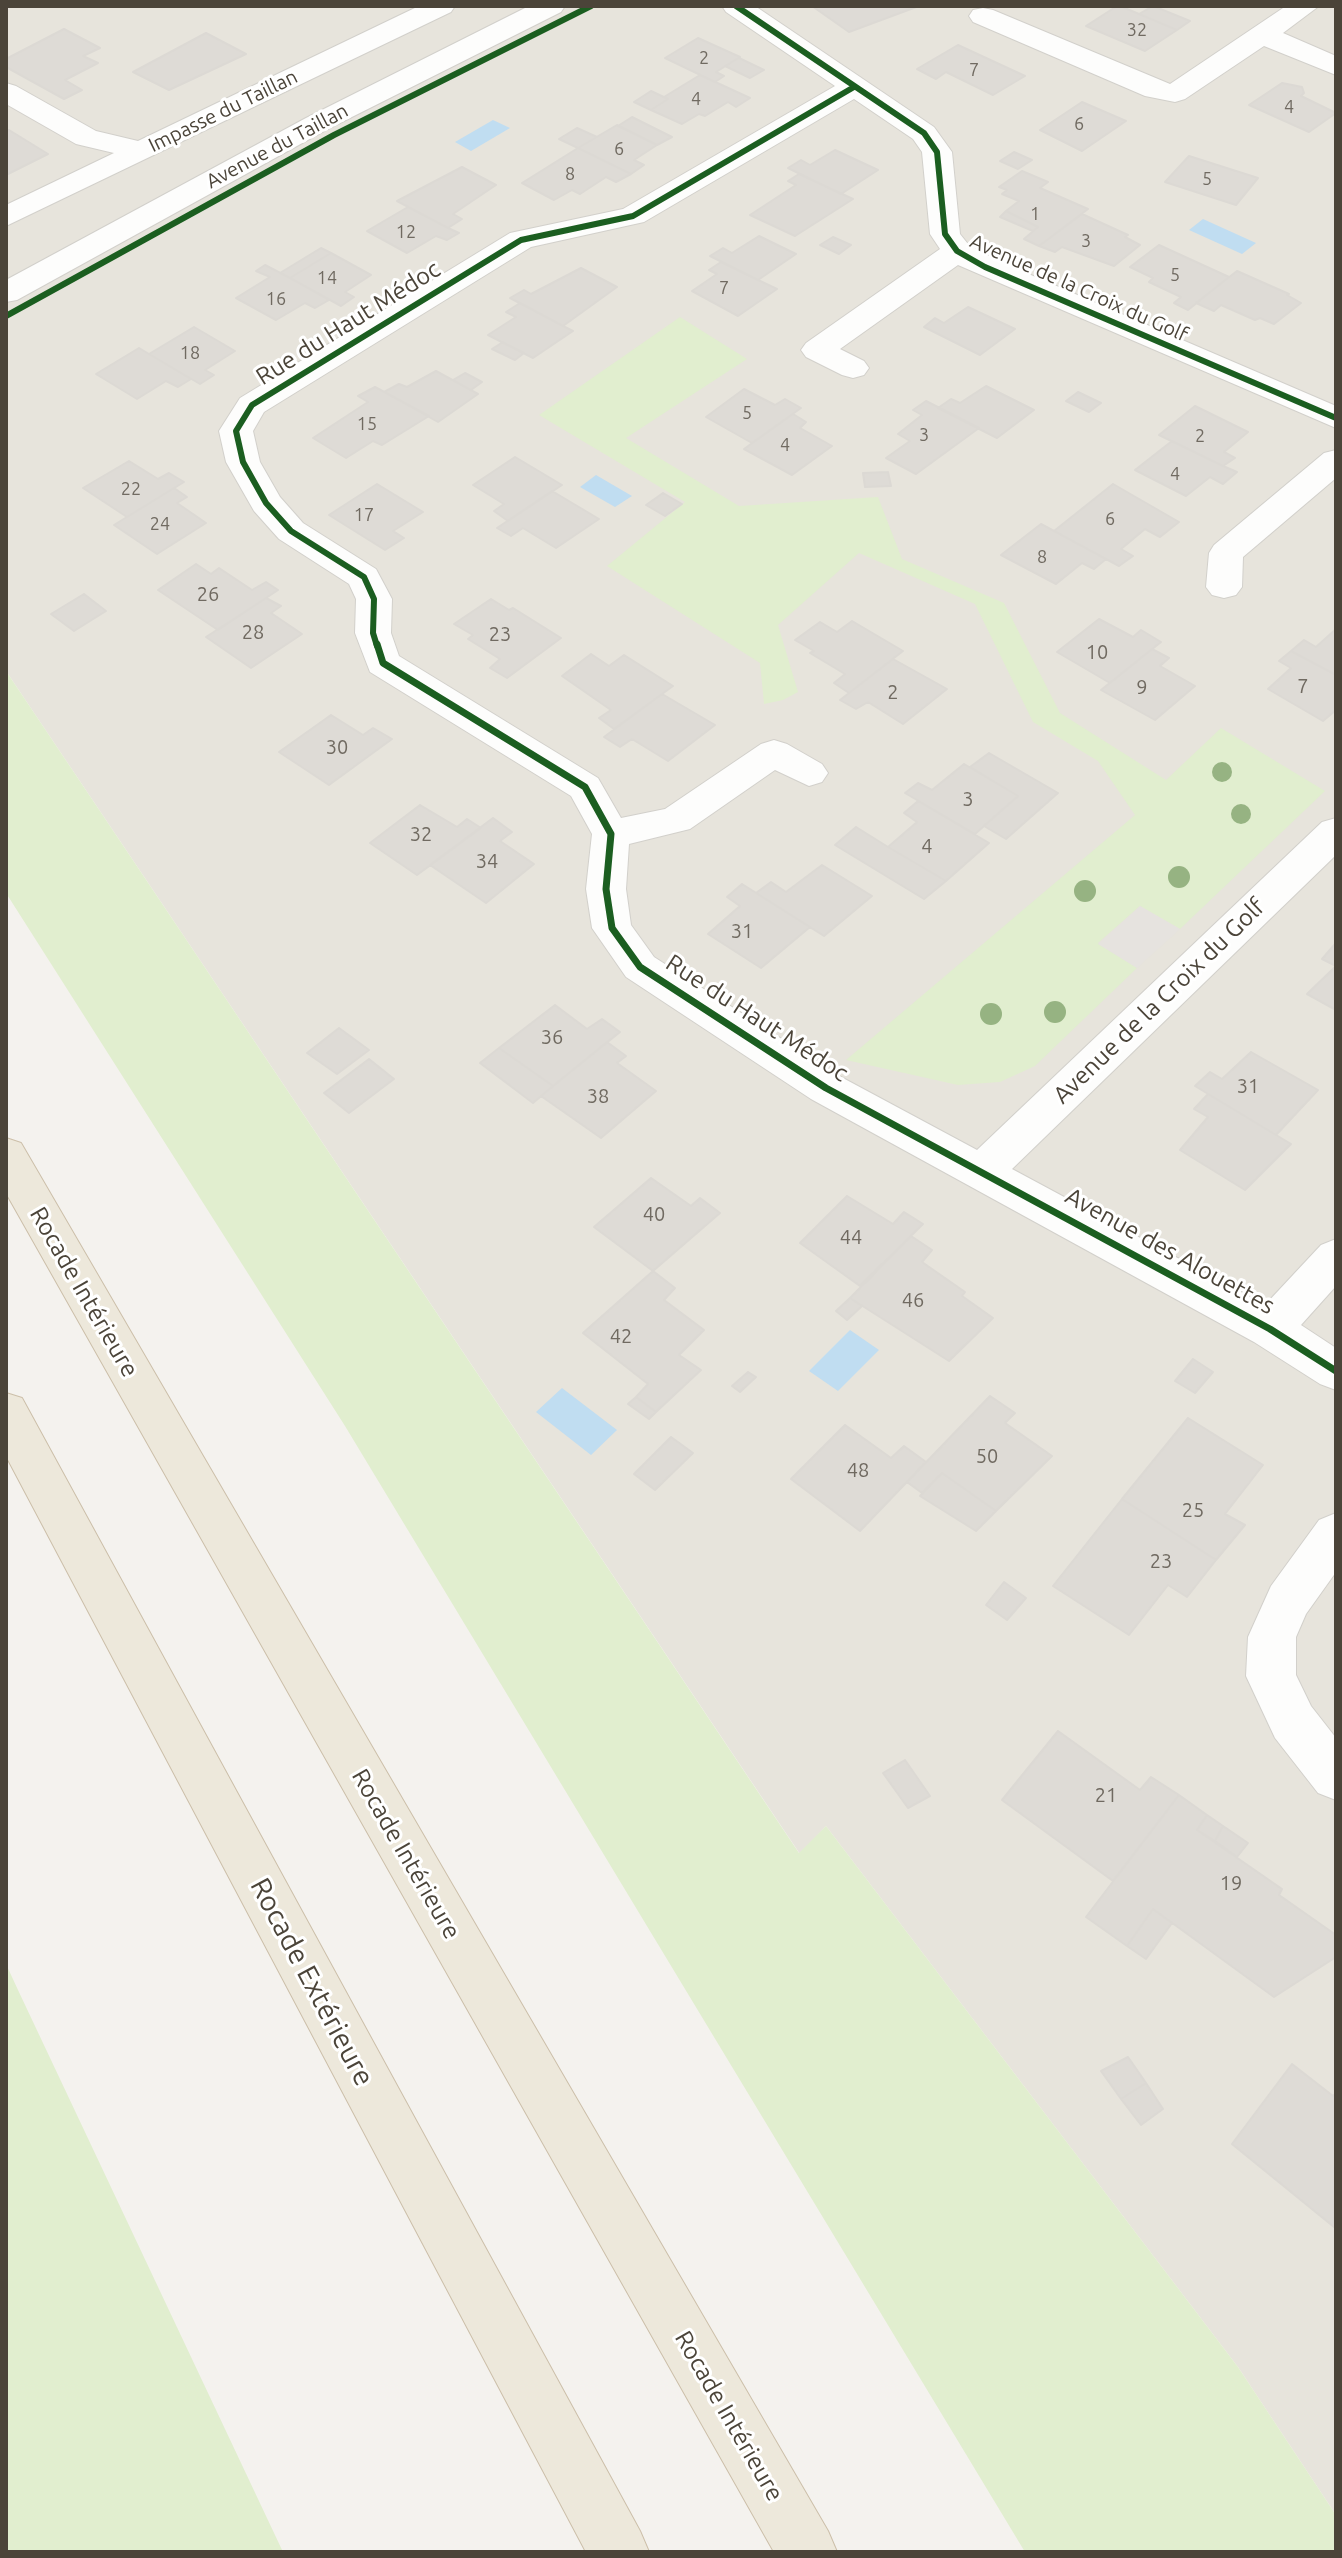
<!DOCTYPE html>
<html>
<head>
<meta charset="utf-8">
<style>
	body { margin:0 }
	#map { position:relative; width:1342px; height:2558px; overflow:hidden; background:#f4f2ee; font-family:Ubuntu,sans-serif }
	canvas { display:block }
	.frame { position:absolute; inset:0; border:8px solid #4b4439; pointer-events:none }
</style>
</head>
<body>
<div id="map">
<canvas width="1342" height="2558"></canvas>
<div class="frame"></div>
</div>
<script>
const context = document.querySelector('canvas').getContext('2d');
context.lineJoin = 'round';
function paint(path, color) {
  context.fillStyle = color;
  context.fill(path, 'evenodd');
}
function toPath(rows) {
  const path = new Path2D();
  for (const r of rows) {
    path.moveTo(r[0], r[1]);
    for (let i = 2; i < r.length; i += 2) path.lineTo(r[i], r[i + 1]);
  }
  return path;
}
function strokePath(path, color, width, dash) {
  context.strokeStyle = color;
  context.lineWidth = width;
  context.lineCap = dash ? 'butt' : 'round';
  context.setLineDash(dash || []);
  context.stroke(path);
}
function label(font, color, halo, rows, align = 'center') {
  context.font = font + ' Ubuntu,sans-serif';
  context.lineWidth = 6;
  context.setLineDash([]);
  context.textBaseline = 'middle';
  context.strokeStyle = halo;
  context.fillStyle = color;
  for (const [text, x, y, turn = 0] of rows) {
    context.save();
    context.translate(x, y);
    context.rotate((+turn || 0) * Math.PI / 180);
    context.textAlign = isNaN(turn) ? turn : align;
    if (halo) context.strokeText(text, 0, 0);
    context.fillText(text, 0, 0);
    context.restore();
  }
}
paint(toPath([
	[6,6,1336,6,1336,2515,1238,2367,826,1826,800,1854,6,671]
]), '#e7e4dc');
paint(toPath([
	[680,317,747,359,626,438,739,506,878,497,902,559,1004,603,1060,713,1166,780,1221,728,1325,791,1180,929,1140,906,1098,943,1137,968,1035,1066,1000,1082,958,1085,846,1060,1135,815,1098,761,1033,722,975,604,859,553,778,625,798,692,783,700,764,704,760,663,607,566,685,502,539,415],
	[6,671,799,1853,826,1826,1238,2367,1336,2515,1336,2552,1025,2552,345,1426,6,893],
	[6,1964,18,1990,283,2552,6,2552]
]), '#e1eecf');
paint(toPath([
	[1140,906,1180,929,1137,968,1098,944]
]), '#e6e3df');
paint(toPath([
	[493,120,510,128,471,151,455,142],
	[1203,219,1256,243,1242,254,1189,230],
	[596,475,632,496,615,507,580,487],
	[850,1330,879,1350,838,1391,809,1371],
	[562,1388,617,1430,591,1455,536,1412]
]), '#c0ddf1');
const building = toPath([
	[812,6,919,6,849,32,812,6],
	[1117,6,1120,6,1177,30,1145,51,1086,26,1117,6],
	[1153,6,1190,21,1177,30,1139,14,1153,6],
	[64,29,100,48,83,56,98,63,65,80,82,90,64,99,6,67,6,59,64,29],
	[206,33,246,54,169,90,133,72,206,33],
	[698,38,740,57,716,72,724,76,715,82,665,58,698,38],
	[958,45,1025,76,993,95,946,72,936,79,917,69,958,45],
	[739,58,764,70,750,78,725,66,739,58],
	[700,75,750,98,736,107,728,102,705,116,699,114,682,124,651,110,668,99,664,97,700,75],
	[1282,83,1302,87,1304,93,1301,96,1336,113,1309,132,1249,105,1282,83],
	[651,91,668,99,651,110,634,102,651,91],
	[1082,102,1126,121,1082,151,1040,130,1082,102],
	[632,117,672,137,657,145,618,126,632,117],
	[617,125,657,145,634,160,644,165,631,174,578,148,617,125],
	[577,128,597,137,578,148,559,139,577,128],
	[9,130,48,154,6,175,6,131,9,130],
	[578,148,631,174,616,182,606,177,580,194,572,190,554,200,522,183,578,148],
	[835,150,878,170,841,194,788,168,801,160,810,165,835,150],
	[1014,152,1032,160,1018,169,1000,161,1014,152],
	[1189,156,1258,178,1236,205,1165,182,1189,156],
	[462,167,496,185,453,214,462,219,448,228,397,201,462,167],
	[1022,171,1048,182,1040,188,1088,209,1039,246,1024,239,1038,227,1006,211,1019,201,1002,194,1007,190,999,187,1022,171],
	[799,174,853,199,795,236,750,215,796,185,788,181,799,174],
	[408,207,448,228,459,233,447,240,436,236,407,253,367,231,408,207],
	[1006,211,1038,227,1033,231,1000,217,1006,211],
	[1082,214,1128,235,1125,237,1140,245,1114,266,1062,247,1055,252,1039,246,1082,214],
	[759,236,796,254,758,280,710,256,723,248,732,253,759,236],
	[833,237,851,245,839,254,820,245,833,237],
	[1159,245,1229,277,1188,310,1174,303,1181,297,1149,282,1153,278,1130,267,1159,245],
	[321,248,331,253,290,278,280,273,321,248],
	[331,253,371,275,345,292,354,297,341,306,290,278,331,253],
	[721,262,758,280,777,289,738,316,692,291,717,274,709,270,721,262],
	[265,265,290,278,329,300,315,308,305,303,276,320,236,298,270,277,256,271,265,265],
	[581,268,617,287,563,326,510,298,524,290,531,294,581,268],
	[1237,271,1289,294,1287,295,1301,303,1274,324,1260,318,1255,320,1221,305,1214,311,1196,303,1237,271],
	[520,303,563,326,573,331,533,358,488,335,516,317,506,312,520,303],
	[968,307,1015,329,980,355,924,327,935,318,944,323,968,307],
	[194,327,235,351,205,370,214,375,200,384,149,354,194,327],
	[503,342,508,345,524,353,515,360,492,349,503,342],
	[139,348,149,354,191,379,178,387,166,381,137,399,96,374,139,348],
	[436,371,478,394,438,422,384,392,399,384,407,387,436,371],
	[465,373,482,382,471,390,453,380,465,373],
	[986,386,1034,410,997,438,938,408,951,399,960,403,986,386],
	[375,387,429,416,382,445,373,441,346,458,313,438,368,402,358,396,375,387],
	[744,389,775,405,785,399,801,408,752,443,706,417,744,389],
	[1078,392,1101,403,1089,412,1066,401,1078,392],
	[926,401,979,428,916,474,886,458,910,441,898,434,922,415,913,410,926,401],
	[1195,406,1248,432,1224,452,1235,458,1223,466,1159,435,1195,406],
	[793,414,806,422,800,428,832,446,792,475,744,449,793,414],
	[1172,441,1223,466,1237,472,1223,484,1210,477,1186,496,1135,470,1172,441],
	[515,457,562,485,508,521,494,511,504,504,473,485,515,457],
	[129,461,158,479,169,473,184,482,127,517,83,488,129,461],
	[888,472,891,486,865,487,863,473,888,472],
	[377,484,423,512,393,531,404,538,385,550,329,515,377,484],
	[1113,484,1179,522,1160,537,1145,529,1121,549,1133,556,1119,566,1054,531,1113,484],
	[174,488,187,497,177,503,206,523,157,554,114,525,174,488],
	[552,491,599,519,556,548,523,528,511,536,497,528,552,491],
	[663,493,682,504,665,516,646,505,663,493],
	[1041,524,1106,559,1094,569,1082,563,1056,584,1001,555,1041,524],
	[196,564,211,574,219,568,252,590,266,582,278,590,218,630,158,590,196,564],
	[84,594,106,611,74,631,51,614,84,594],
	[266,598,281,606,271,613,302,634,251,668,206,637,266,598],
	[491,599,509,610,513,608,561,638,507,678,490,668,500,659,468,639,473,635,454,624,491,599],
	[1099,619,1133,637,1141,630,1161,642,1110,683,1057,652,1099,619],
	[852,621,903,651,849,693,834,683,845,674,810,653,814,651,795,640,820,622,837,632,852,621],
	[1336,629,1336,675,1291,651,1304,640,1316,647,1336,629],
	[1152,649,1169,658,1160,666,1195,686,1155,720,1101,690,1152,649],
	[1291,651,1336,675,1336,710,1323,721,1268,689,1291,668,1279,661,1291,651],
	[591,654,609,666,624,655,673,686,614,729,599,718,611,710,562,676,591,654],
	[893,659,947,689,903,724,868,702,856,709,840,700,893,659],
	[662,694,715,725,668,761,632,739,620,747,604,737,662,694],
	[331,715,363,735,373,728,392,739,329,785,279,752,331,715],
	[989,753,1058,793,1006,839,984,826,1018,796,970,767,989,753],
	[964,764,1018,796,975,834,905,793,918,783,932,790,964,764],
	[918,801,989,843,946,881,888,847,917,822,904,813,918,801],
	[420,805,457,827,467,819,481,828,417,875,370,843,420,805],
	[493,818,512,832,500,841,534,864,486,903,430,865,493,818],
	[856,827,888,847,946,881,924,899,835,845,856,827],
	[822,865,872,896,824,936,756,893,771,882,786,892,822,865],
	[742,884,810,927,761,968,708,934,740,906,727,897,742,884],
	[1335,944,1336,944,1336,1010,1307,994,1336,966,1322,959,1335,944],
	[555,1005,587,1029,602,1019,620,1032,553,1086,499,1048,555,1005],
	[339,1028,369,1050,337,1074,307,1053,339,1028],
	[607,1042,626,1056,617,1063,656,1091,601,1138,541,1096,607,1042],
	[499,1048,553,1086,533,1103,480,1063,499,1048],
	[1251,1052,1318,1090,1276,1135,1195,1086,1210,1072,1222,1079,1251,1052],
	[369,1059,394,1079,349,1113,324,1093,369,1059],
	[1208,1094,1291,1144,1245,1190,1180,1150,1208,1117,1194,1109,1208,1094],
	[651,1178,691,1206,700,1198,720,1213,653,1271,594,1227,651,1178],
	[847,1196,893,1224,904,1212,923,1224,860,1286,800,1243,847,1196],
	[911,1236,932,1250,922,1262,965,1292,962,1296,993,1318,949,1361,850,1298,911,1236],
	[653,1271,675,1288,664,1300,704,1330,679,1355,701,1370,656,1412,636,1397,648,1384,583,1333,653,1271],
	[850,1298,862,1306,847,1320,836,1311,850,1298],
	[1193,1359,1213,1372,1195,1393,1175,1381,1193,1359],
	[748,1372,756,1377,740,1392,732,1386,748,1372],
	[990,1396,1015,1413,1005,1423,1052,1456,996,1511,942,1473,922,1493,907,1482,990,1396],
	[636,1397,656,1412,649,1419,628,1404,636,1397],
	[1188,1418,1263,1465,1225,1514,1245,1525,1216,1560,1122,1499,1188,1418],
	[845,1425,891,1458,904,1446,926,1462,860,1531,791,1479,845,1425],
	[671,1437,693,1453,655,1490,634,1474,671,1437],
	[942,1473,996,1511,976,1531,920,1496,942,1473],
	[1122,1499,1216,1560,1187,1597,1168,1585,1129,1635,1053,1586,1122,1499],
	[1004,1582,1026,1598,1007,1620,986,1605,1004,1582],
	[1058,1731,1140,1790,1151,1777,1179,1795,1113,1881,1002,1800,1058,1731],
	[905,1760,930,1796,908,1808,883,1773,905,1760],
	[1179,1795,1207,1815,1197,1830,1282,1889,1279,1895,1336,1935,1336,1957,1274,1997,1153,1909,1127,1946,1086,1917,1179,1795],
	[1207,1815,1223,1826,1215,1841,1197,1830,1207,1815],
	[1223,1826,1248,1843,1237,1857,1215,1841,1223,1826],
	[1153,1909,1172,1923,1146,1959,1127,1946,1153,1909],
	[1128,2057,1146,2083,1121,2099,1101,2071,1128,2057],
	[1292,2064,1333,2096,1336,2093,1334,2227,1232,2144,1292,2064],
	[1146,2083,1163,2109,1141,2125,1121,2099,1146,2083]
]);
paint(building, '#dedbd6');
strokePath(building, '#dcd9d4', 2);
const minor = toPath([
	[419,6,455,6,451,12,6,226,6,205,114,153,76,144,6,104,6,83,16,86,96,131,138,141,419,6],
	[529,6,565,6,561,12,326,130,17,300,6,302,6,280,306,118,529,6],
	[722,6,755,6,934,127,952,152,960,234,968,244,996,260,1336,406,1336,428,958,265,840,349,864,361,869,368,864,375,853,378,842,375,806,357,801,350,806,343,940,249,930,234,922,152,913,139,854,99,644,222,531,247,264,412,253,431,260,462,280,497,303,523,376,569,392,599,391,633,399,656,598,778,621,818,665,809,761,744,774,740,787,744,822,764,828,773,822,782,809,786,775,770,690,829,629,844,626,889,631,925,654,957,841,1077,977,1150,1322,822,1336,818,1336,855,1012,1169,1265,1305,1321,1245,1336,1239,1336,1286,1301,1325,1336,1348,1336,1390,1320,1384,1254,1342,811,1099,626,977,592,928,586,889,592,834,571,796,370,672,355,633,356,599,349,584,279,539,254,511,226,462,219,431,240,398,510,233,623,209,835,86,726,12,722,6],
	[1286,6,1319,6,1283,33,1336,56,1336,75,1264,46,1185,99,1175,102,1145,96,973,22,969,16,973,10,983,8,993,10,1170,84,1286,6],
	[1336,450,1336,478,1243,557,1242,587,1236,595,1224,598,1212,595,1206,587,1209,553,1214,545,1324,453,1336,450],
	[1336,1513,1336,1572,1306,1614,1296,1637,1296,1675,1311,1706,1336,1738,1336,1800,1318,1793,1275,1738,1246,1676,1248,1637,1271,1586,1319,1520,1336,1513]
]);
const highway = toPath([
	[6,1138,21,1143,828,2531,837,2552,774,2552,6,1193,6,1138],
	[6,1393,22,1398,640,2531,649,2552,586,2552,6,1456,6,1393]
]);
strokePath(minor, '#d2d0cb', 2);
strokePath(highway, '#ccbfa9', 2);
paint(minor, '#fdfdfc');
paint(highway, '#ede8db');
strokePath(toPath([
	[736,6,924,133,937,152,945,234,957,251,985,267,1336,418],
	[6,316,334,135,591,6],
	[377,646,373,633,374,599,364,577,291,531,266,503,243,462,236,431,252,405,521,240,633,216,854,87]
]), '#1b5e20', 6);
strokePath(toPath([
	[377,644,383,663,585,787,611,834,606,889,612,928,640,967,826,1088,1270,1329,1336,1371]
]), '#1b5e20', 7);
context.fillStyle = '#96b382';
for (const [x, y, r] of [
	[1222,772,10],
	[1241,814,10],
	[1179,877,11],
	[1085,891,11],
	[1055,1012,11],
	[991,1014,11]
]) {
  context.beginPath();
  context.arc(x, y, r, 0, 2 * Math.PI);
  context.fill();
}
label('18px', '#706a61', null, [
	["32",1137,30],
	["2",704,58],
	["7",974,70],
	["4",696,99],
	["4",1289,107],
	["6",1079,124],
	["6",619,149],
	["8",570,174],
	["5",1207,179],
	["1",1035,214],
	["12",406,232],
	["3",1086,241],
	["5",1175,275],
	["14",327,278],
	["7",724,288],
	["16",276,299],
	["18",190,353],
	["5",747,413],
	["15",367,424],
	["3",924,435],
	["2",1200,436],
	["4",785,445],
	["4",1175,474],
	["22",131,489],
	["17",364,515],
	["6",1110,519],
	["24",160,524],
	["8",1042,557]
]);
label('20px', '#4b4439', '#fff', [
	["Impasse du Taillan",223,111,-26],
	["Avenue du Taillan",277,146,-28],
	["Avenue de la Croix du Golf",1079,288,24]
]);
label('20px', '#706a61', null, [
	["26",208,594],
	["28",253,632],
	["23",500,634],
	["10",1097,652],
	["7",1303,686],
	["9",1142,687],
	["2",893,692],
	["30",337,747],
	["3",968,799],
	["32",421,834],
	["4",927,846],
	["34",487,861],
	["31",742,931],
	["36",552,1037],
	["31",1248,1086],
	["38",598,1096],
	["40",654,1214],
	["44",851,1237],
	["46",913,1300],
	["42",621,1336],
	["50",987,1456],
	["48",858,1470],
	["25",1193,1510],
	["23",1161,1561],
	["21",1106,1795],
	["19",1231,1883]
]);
label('24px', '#4b4439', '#fff', [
	["Rue du Haut Médoc",348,323,-32],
	["Avenue de la Croix du Golf",1159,1001,-44],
	["Rue du Haut Médoc",757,1018,33],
	["Avenue des Alouettes",1170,1251,29],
	["Rocade Intérieure",84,1292,60],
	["Rocade Intérieure",406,1854,60],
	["Rocade Intérieure",729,2416,60]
]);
label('28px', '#4b4439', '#fff', [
	["Rocade Extérieure",312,1982,62]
]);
</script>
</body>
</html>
